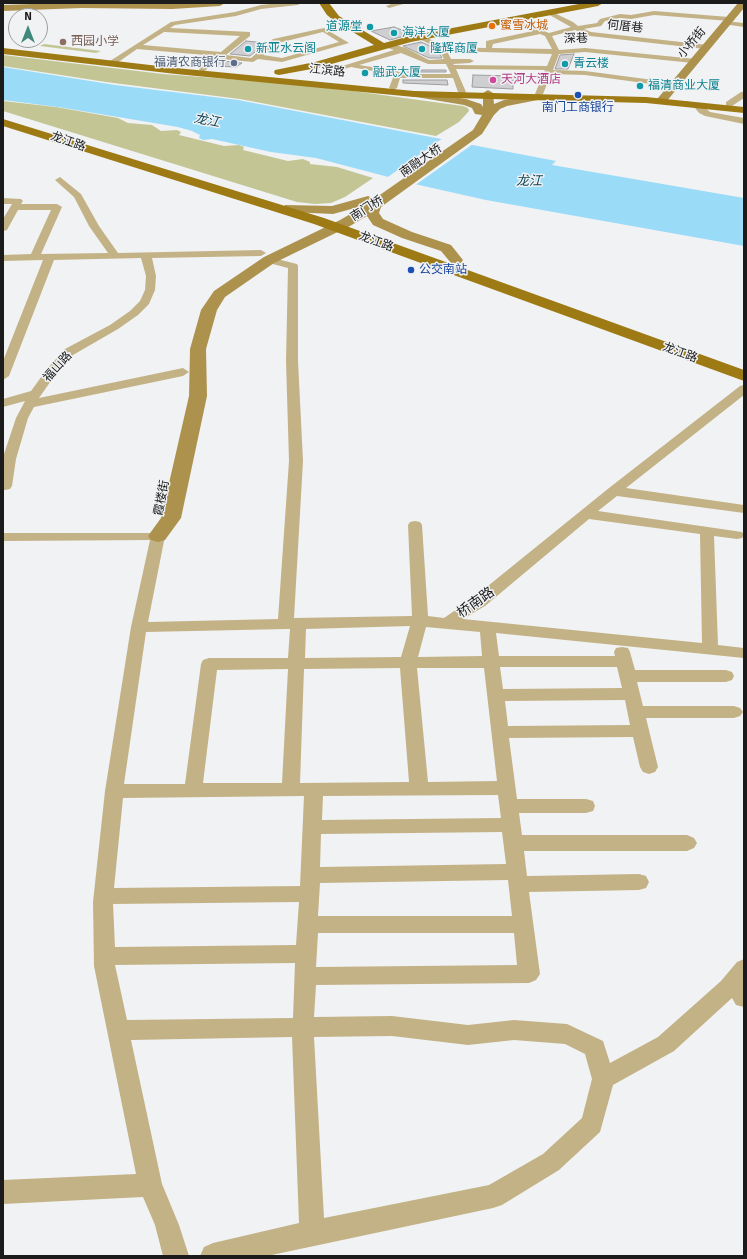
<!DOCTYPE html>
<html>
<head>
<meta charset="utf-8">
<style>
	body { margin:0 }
	#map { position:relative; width:747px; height:1259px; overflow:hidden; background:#f0f2f4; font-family:Signika,sans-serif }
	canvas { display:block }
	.frame { position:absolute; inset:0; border:4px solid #1b1b1c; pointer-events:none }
	.north { position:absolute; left:8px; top:8px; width:40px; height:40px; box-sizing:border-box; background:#f0f2f4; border:1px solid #9b9c9e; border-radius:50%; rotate:0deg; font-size:11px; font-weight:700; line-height:16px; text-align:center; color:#1b1b1c }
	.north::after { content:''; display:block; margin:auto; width:14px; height:18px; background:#42877b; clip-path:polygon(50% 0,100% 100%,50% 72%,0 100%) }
</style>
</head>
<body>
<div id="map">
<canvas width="747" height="1259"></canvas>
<div class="frame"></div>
<div class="north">N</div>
</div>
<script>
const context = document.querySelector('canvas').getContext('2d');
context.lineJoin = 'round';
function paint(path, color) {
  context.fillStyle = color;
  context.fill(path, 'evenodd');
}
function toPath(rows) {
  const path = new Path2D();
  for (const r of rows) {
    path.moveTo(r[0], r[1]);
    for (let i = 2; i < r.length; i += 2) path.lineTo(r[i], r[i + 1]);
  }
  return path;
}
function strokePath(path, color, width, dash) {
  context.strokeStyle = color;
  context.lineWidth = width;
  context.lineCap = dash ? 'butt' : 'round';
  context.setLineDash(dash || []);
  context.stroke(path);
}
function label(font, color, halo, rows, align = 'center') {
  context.font = font + ' Signika,"Noto Sans SC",sans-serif';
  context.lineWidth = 3;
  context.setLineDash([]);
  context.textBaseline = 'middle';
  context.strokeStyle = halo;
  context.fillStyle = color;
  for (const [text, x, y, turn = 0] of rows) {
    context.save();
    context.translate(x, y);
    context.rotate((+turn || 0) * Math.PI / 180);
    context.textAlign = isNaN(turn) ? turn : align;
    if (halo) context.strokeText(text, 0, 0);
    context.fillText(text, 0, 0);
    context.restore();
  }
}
paint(toPath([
	[44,44,101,51,96,53,40,46],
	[3,55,163,74,292,84,353,91,463,106,468,108,469,111,459,122,436,136,240,99,106,82,3,66],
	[3,101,56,107,118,118,128,123,152,125,161,131,177,130,181,132,179,135,224,146,239,145,244,147,243,150,288,161,303,159,310,162,310,164,337,167,373,178,345,197,331,203,315,204,297,202,3,111]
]), '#c3c694');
paint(toPath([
	[3,67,115,85,238,100,556,161,552,165,744,198,744,246,486,200,419,185,316,158,271,152,212,139,203,140,199,138,200,135,192,131,178,127,58,107,3,100]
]), '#9adbf8');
paint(toPath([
	[443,138,473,144,414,186,385,179]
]), '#f0f2f4');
const building = toPath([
	[394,27,412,34,390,40,371,31,394,27],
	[246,41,266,43,250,56,230,54,246,41],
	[421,42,437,49,442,58,429,58,403,46,421,42],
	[574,54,568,69,555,69,560,55,574,54],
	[221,61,242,63,236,67,214,66,221,61],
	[403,70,446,70,446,72,403,72,403,70],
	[473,75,513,76,513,89,472,87,473,75],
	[403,80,447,80,448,85,403,83,403,80]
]);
paint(building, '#cfcfd2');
strokePath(building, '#9d9da0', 1);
paint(toPath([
	[279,3,301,3,298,5,261,9,236,16,175,25,170,28,250,32,250,36,226,55,251,58,273,39,324,28,349,43,282,62,258,59,253,62,221,59,203,72,199,70,200,68,216,56,137,49,117,63,110,61,171,22,235,12,261,5,279,3],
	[164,32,165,32,240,36,221,52,143,45,164,32],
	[323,32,339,42,282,58,263,55,278,43,323,32],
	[394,3,407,3,389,8,386,6,394,3],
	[548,10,573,22,578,26,597,23,600,19,620,14,631,15,654,11,729,17,732,19,729,21,654,15,631,19,620,18,605,21,601,26,584,29,591,32,708,45,709,47,705,49,590,36,575,30,552,36,559,50,585,48,696,59,697,61,693,63,585,52,559,54,553,70,585,71,676,83,677,85,673,87,585,75,551,74,543,94,539,96,535,94,545,70,456,69,466,92,462,94,458,92,453,78,400,78,397,88,393,90,389,88,394,75,351,67,324,75,320,73,394,50,385,47,385,43,388,43,406,48,429,60,444,59,438,48,419,39,419,35,422,35,445,47,486,48,486,41,533,31,507,20,507,18,509,17,549,33,571,27,546,13,545,12,548,10],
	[540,34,545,36,552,49,492,48,493,44,540,34],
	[447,51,552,54,547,66,454,65,453,64,470,63,474,61,470,59,451,59,447,51],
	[401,53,428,64,446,64,451,74,402,74,398,71,359,65,401,53],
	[725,21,744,23,744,27,723,24,722,23,725,21],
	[741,92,744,92,744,98,732,106,726,106,726,102,741,92],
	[686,101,701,104,710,112,744,118,744,124,705,116,699,113,695,108,686,105,686,101],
	[60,177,81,194,99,226,118,253,261,250,266,253,261,256,152,258,156,276,155,290,149,304,138,315,118,329,73,355,55,375,39,398,183,368,189,372,183,376,34,407,28,418,16,459,12,486,10,489,5,490,3,490,3,457,16,418,25,401,3,407,3,399,31,391,47,369,65,349,110,325,130,311,140,301,145,290,146,276,141,258,54,260,9,376,3,380,3,361,43,260,3,261,3,255,31,254,51,210,18,210,7,230,3,231,3,219,12,204,3,204,3,198,21,199,23,201,21,204,57,204,62,207,41,254,108,253,89,226,74,197,55,180,60,177],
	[269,257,297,264,298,266,298,361,303,461,294,618,412,616,408,525,410,522,415,521,420,522,422,525,428,616,444,618,473,598,609,488,740,386,744,385,744,395,626,488,744,505,744,513,617,496,598,511,742,532,744,535,742,538,737,539,714,536,718,645,744,648,744,658,496,633,499,656,615,656,614,652,616,648,622,647,628,648,630,652,635,670,726,670,732,672,734,676,732,680,726,682,637,682,643,706,734,706,740,708,743,712,740,716,734,718,646,718,658,767,655,772,649,774,643,772,640,767,633,737,509,738,517,799,586,799,593,801,595,806,593,811,586,813,519,813,522,835,687,835,694,838,697,843,694,848,687,851,524,851,527,876,639,874,646,876,649,882,646,888,639,890,529,892,540,974,536,980,529,983,316,985,314,1017,392,1016,468,1025,514,1020,567,1024,603,1041,610,1063,658,1037,721,981,737,962,744,959,744,1007,736,1005,732,998,674,1051,613,1085,600,1132,559,1170,502,1205,493,1208,267,1256,200,1256,204,1247,213,1243,299,1223,292,1037,131,1040,162,1184,179,1225,189,1256,163,1256,155,1225,143,1197,3,1204,3,1180,136,1174,94,966,93,902,105,791,131,627,150,540,3,541,3,533,163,533,165,536,148,622,278,619,289,461,286,361,288,268,265,262,264,260,265,258,269,257],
	[589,519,700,534,702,643,463,619,485,606,589,519],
	[410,626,401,657,305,658,306,629,410,626],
	[426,627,480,632,482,656,418,657,426,627],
	[287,629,290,629,288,658,209,658,203,660,201,664,185,784,124,784,146,632,287,629],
	[500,667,617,667,622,688,503,689,500,667],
	[400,668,409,782,300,783,304,669,400,668],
	[417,668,484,668,497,781,428,782,417,668],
	[288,669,282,783,203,783,217,670,288,669],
	[625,700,630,725,508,726,505,701,625,700],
	[498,795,501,818,322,820,323,796,498,795],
	[304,796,300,886,114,888,123,798,304,796],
	[502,832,506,864,320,867,321,834,502,832],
	[508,880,512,916,318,916,320,883,508,880],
	[299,902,296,945,115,947,113,904,299,902],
	[318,933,514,933,517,965,316,967,318,933],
	[295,963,293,1018,127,1020,115,965,295,963],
	[392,1036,468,1045,514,1040,565,1044,585,1054,592,1079,582,1118,543,1154,489,1185,324,1218,314,1037,392,1036]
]), '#c4b287');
paint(toPath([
	[61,3,225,3,220,6,172,9,81,8,3,11,3,5,61,3],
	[738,3,744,3,744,8,666,102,658,102,656,100,658,98,738,3],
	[488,90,493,93,494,104,504,100,539,94,545,97,543,99,507,106,500,109,494,115,482,134,381,207,379,213,383,219,412,232,451,245,463,260,461,263,451,263,441,251,402,238,373,225,367,216,350,226,274,263,225,297,217,310,206,349,207,396,181,518,165,540,158,542,151,540,148,536,161,518,189,396,190,349,201,310,214,291,264,257,340,220,366,205,333,214,290,212,285,211,283,208,285,205,332,206,368,196,374,199,473,130,482,115,475,114,472,108,464,105,410,96,408,94,410,92,414,91,466,99,481,104,483,107,483,93,488,90]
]), '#ad924e');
paint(toPath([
	[319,3,329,3,339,16,384,43,410,36,584,3,603,3,598,6,411,42,317,68,279,75,275,74,274,72,275,70,315,62,374,45,333,20,327,15,319,3],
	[3,48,176,68,414,91,646,97,744,107,744,113,646,103,414,97,176,74,3,54,3,48],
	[3,119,324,218,744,370,744,381,314,224,3,126,3,119]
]), '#9d7a14');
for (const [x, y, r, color] of [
	[492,26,4,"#e8710a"],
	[370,27,4,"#0f9aa8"],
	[394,33,4,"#0f9aa8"],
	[63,42,4,"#8d6e63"],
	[248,49,4,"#0f9aa8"],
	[422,49,4,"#0f9aa8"],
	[234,63,4,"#5c6f8a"],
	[565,64,4,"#0f9aa8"],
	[365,73,4,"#0f9aa8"],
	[493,80,4,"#d1479c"],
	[640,86,4,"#0f9aa8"],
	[578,95,4,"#1a4fb4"],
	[411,270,4,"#1a4fb4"]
]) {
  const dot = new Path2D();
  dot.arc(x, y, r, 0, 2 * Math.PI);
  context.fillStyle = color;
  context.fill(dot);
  strokePath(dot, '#f0f2f4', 1.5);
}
label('12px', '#c56008', '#f0f2f4', [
	["蜜雪冰城",500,26]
], 'left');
label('12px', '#0d838f', '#f0f2f4', [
	["道源堂",362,27,"right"],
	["海洋大厦",402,33],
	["新亚水云阁",256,49],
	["隆辉商厦",430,49],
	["青云楼",573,64],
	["融武大厦",373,73],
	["福清商业大厦",648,86]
], 'left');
label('12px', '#1b1b1c', '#f0f2f4', [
	["何厝巷",625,27,6],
	["深巷",576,39,-2],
	["小桥街",692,43,-50],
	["江滨路",327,71,6],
	["龙江路",68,142,19],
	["南融大桥",421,161,-35],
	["南门桥",367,209,-32],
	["龙江路",376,242,20],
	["龙江路",680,353,20],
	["福山路",58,367,-48],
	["霞楼街",162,498,-79]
]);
label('12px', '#785e54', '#f0f2f4', [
	["西园小学",71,42]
], 'left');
label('12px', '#4e5e75', '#f0f2f4', [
	["福清农商银行",226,63]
], 'right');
label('12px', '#b23c85', '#f0f2f4', [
	["天河大酒店",501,80]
], 'left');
label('12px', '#164399', '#f0f2f4', [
	["南门工商银行",578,108],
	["公交南站",419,270,"left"]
]);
label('italic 13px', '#0b4357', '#f0f2f4', [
	["龙江",207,121,11],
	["龙江",529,182]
]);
label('14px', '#1b1b1c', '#f0f2f4', [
	["桥南路",476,603,-35]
]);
</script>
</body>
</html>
